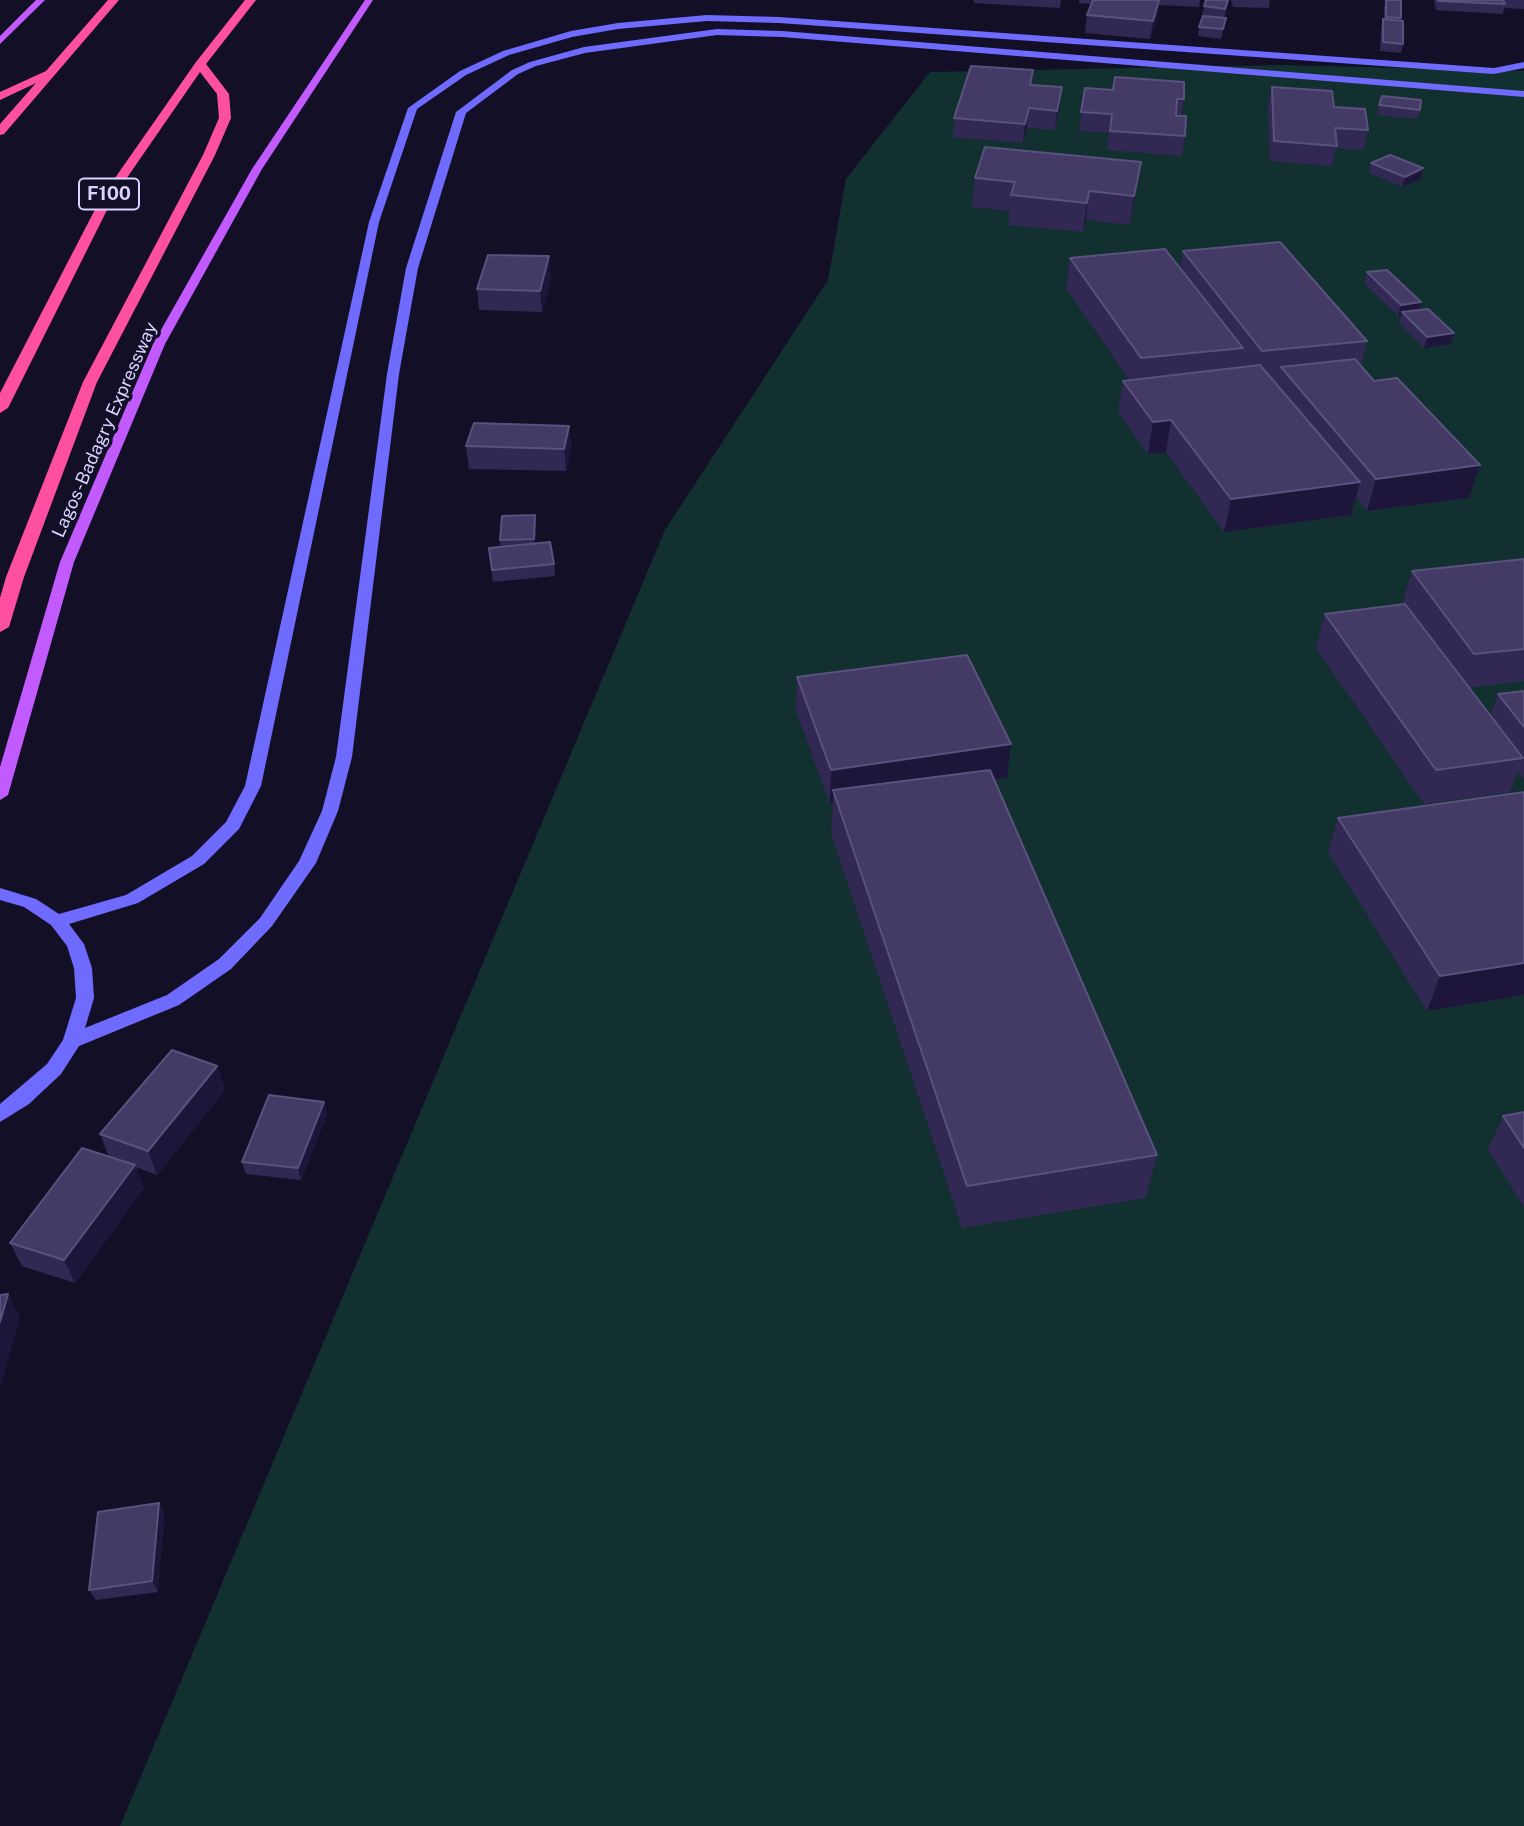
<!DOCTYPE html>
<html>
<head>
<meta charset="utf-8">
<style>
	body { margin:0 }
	canvas { display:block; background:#130f26 }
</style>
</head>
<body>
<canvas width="1524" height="1826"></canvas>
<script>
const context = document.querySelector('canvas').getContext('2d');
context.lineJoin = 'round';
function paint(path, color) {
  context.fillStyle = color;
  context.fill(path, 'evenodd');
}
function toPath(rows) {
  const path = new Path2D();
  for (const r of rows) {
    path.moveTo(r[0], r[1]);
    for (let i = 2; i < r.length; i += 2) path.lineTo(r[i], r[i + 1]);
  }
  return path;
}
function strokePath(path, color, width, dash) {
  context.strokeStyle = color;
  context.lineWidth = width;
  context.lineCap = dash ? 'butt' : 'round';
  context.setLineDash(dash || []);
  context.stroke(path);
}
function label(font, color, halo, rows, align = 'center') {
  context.font = font + ' "Public Sans",sans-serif';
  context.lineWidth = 7;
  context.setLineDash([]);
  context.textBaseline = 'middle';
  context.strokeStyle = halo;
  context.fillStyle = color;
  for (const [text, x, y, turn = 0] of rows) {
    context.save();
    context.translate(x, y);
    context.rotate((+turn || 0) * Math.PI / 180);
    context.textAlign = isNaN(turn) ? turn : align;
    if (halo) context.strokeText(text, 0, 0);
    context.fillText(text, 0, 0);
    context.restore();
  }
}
paint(toPath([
	[1282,65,1524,71,1524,1826,120,1826,665,530,828,280,846,179,930,72]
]), '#12302f');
paint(toPath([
	[707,15,779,17,1494,68,1524,62,1524,68,1494,74,779,23,707,21,618,29,572,37,509,55,466,75,417,109,379,222,261,786,239,829,204,864,138,903,69,924,84,944,92,968,94,998,85,1028,167,995,219,959,260,918,299,861,322,811,336,757,387,374,406,268,456,112,512,70,530,62,584,47,717,29,782,31,1524,91,1524,97,782,37,717,35,585,53,536,66,518,74,466,113,418,268,399,374,352,757,338,811,316,863,272,926,231,969,179,1005,79,1046,61,1074,29,1104,0,1122,0,1104,47,1064,63,1040,76,998,74,968,67,946,51,925,24,907,0,900,0,888,36,899,59,914,126,895,192,856,226,822,245,786,369,222,408,108,460,71,503,51,571,31,618,23,707,15]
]), '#6f6bff');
paint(toPath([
	[36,0,45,0,0,44,0,36,36,0],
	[365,0,373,0,262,169,165,344,74,562,8,795,0,800,0,767,60,562,153,344,252,169,365,0]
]), '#c25bff');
paint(toPath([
	[108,0,119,0,4,134,0,135,0,124,36,83,0,100,0,92,46,71,108,0],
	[245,0,256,0,206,64,229,94,231,118,215,155,97,382,24,577,9,627,0,632,0,598,6,577,83,382,203,155,219,118,217,94,200,72,113,198,8,408,0,413,0,393,101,198,196,62,245,0]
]), '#ff4fa3');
paint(toPath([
	[974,0,1061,0,1060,8,974,3],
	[1079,0,1200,0,1199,7,1159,5,1158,14,1150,39,1085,33,1087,15,1091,4,1079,3],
	[1206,0,1229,0,1224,18,1202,16],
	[1231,0,1270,0,1269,8,1233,7],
	[1386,0,1401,18,1403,44,1401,53,1380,51,1381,28,1383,19,1384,19,1384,7],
	[1434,0,1524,0,1524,9,1504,8,1503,14,1436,10],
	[1226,18,1221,39,1198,36,1199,27],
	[1033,70,1032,85,1060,106,1055,130,1027,128,1023,143,953,137,954,118],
	[1272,87,1334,107,1368,130,1363,150,1336,148,1332,166,1270,161,1268,106],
	[1085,88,1113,90,1184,99,1181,116,1185,136,1182,156,1107,150,1109,133,1079,131],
	[1382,96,1420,110,1417,119,1377,115],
	[1141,162,1130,225,1086,220,1083,232,1008,225,1010,211,972,207,975,178],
	[1371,163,1421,179,1402,187,1369,173],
	[1183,251,1367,341,1361,365,1469,498,1367,511,1356,497,1351,515,1224,532,1166,452,1148,454,1118,412,1123,381,1129,380,1066,288,1070,258,1180,269],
	[1367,272,1454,333,1451,344,1424,348,1399,323,1401,315,1398,316,1364,283],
	[551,277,542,312,479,310,477,289],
	[569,426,571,448,566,471,469,469,466,446],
	[535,515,536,526,535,543,554,564,555,576,493,582,489,548,501,547,500,540],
	[1524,559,1524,681,1468,688,1490,716,1498,694,1524,691,1524,779,1518,771,1510,792,1424,804,1316,648,1325,614,1402,605,1412,571],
	[797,677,1007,778,994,780,1157,1155,1146,1198,962,1228,831,833,833,804,830,804,796,711],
	[1524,792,1524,995,1427,1011,1328,852,1338,818],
	[217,1066,225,1090,157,1175,136,1167,144,1188,75,1283,22,1266,10,1243,109,1157,100,1134],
	[324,1102,327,1114,301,1180,246,1174,242,1162],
	[1524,1112,1524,1207,1488,1150,1503,1116],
	[159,1503,164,1514,158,1592,96,1600,89,1590]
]), '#312854');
paint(toPath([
	[1159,0,1158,14,1150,39,1153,21],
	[1062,87,1060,106,1055,130,1057,111],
	[1029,108,1027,128,1023,143,1025,124],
	[1141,162,1136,190,1130,225,1134,196],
	[1423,168,1421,179,1402,187,1405,177],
	[1089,191,1086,220,1083,232,1087,203],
	[549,256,551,277,542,312,540,291],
	[1421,302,1418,313,1402,312,1401,315,1398,316,1401,305],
	[1454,333,1451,344,1424,348,1427,337],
	[1171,420,1166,452,1148,454,1153,422],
	[569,426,571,448,566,471,564,449],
	[1480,465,1469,498,1367,511,1376,479],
	[1360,482,1351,515,1224,532,1231,499],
	[535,515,536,526,535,551,534,539],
	[1011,744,1007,778,837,803,833,790,833,804,830,804,831,770],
	[1524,963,1524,995,1427,1011,1440,976],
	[217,1066,225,1090,157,1175,148,1151],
	[324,1102,327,1114,301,1180,298,1168],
	[135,1165,144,1188,75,1283,64,1260],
	[8,1294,20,1317,0,1389,0,1322],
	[159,1503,164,1514,158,1592,152,1581]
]), '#1d163a');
const building = toPath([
	[1093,0,1159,0,1153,21,1087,15,1093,0],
	[1206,0,1228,0,1225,9,1204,6,1206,0],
	[1386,0,1401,0,1401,18,1386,17,1386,0],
	[1438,0,1503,0,1505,4,1438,1,1438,0],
	[1203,16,1226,18,1223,29,1199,27,1203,16],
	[1383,19,1403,21,1403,44,1383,42,1383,19],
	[971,66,1033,70,1030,85,1062,87,1057,111,1029,108,1025,124,954,118,971,66],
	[1115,77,1184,82,1184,99,1177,99,1176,116,1186,116,1185,136,1110,131,1112,114,1081,112,1085,88,1113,90,1115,77],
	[1272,87,1332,91,1334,107,1365,109,1368,130,1335,128,1337,146,1274,141,1272,87],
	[1382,96,1421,100,1420,110,1379,105,1382,96],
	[985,147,1141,162,1134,196,1089,191,1087,203,1011,195,1015,182,975,178,985,147],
	[1390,155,1423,168,1405,177,1371,163,1390,155],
	[1280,242,1367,341,1262,351,1183,251,1280,242],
	[1165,249,1243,348,1141,358,1070,258,1165,249],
	[488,255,549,256,540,291,477,289,488,255],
	[1387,270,1421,302,1401,305,1367,272,1387,270],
	[1428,309,1454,333,1427,337,1402,312,1428,309],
	[1355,359,1374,381,1397,378,1480,465,1376,479,1281,367,1355,359],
	[1260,365,1360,482,1231,499,1171,420,1153,422,1123,381,1260,365],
	[474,423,569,426,564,449,466,446,474,423],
	[535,515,534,539,500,540,502,516,535,515],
	[550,542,554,564,492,570,489,548,550,542],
	[1524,559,1524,649,1474,654,1412,571,1524,559],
	[1405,604,1523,758,1436,770,1325,614,1405,604],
	[967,655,1011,744,831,770,797,677,967,655],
	[1524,691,1524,727,1498,694,1524,691],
	[990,770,1157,1155,967,1186,833,790,990,770],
	[1524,792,1524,963,1440,976,1338,818,1524,792],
	[172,1050,217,1066,148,1151,100,1134,172,1050],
	[269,1095,324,1102,298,1168,242,1162,269,1095],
	[1524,1112,1524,1148,1503,1116,1524,1112],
	[82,1148,135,1165,64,1260,10,1243,82,1148],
	[8,1294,0,1322,0,1295,8,1294],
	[159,1503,152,1581,89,1590,98,1512,159,1503]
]);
paint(building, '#433a66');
strokePath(building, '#5a527e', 2);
label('18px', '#d9d4ff', '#130f26', [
	["Lagos-Badagry Expressway",105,430,-66]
]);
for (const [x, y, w] of [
	[109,194,60]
]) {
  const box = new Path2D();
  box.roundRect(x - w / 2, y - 15.5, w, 31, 5);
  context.fillStyle = '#130f26';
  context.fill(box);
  strokePath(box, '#d9d4ff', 2);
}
label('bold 19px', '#d9d4ff', null, [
	["F100",109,194]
]);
</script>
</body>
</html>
